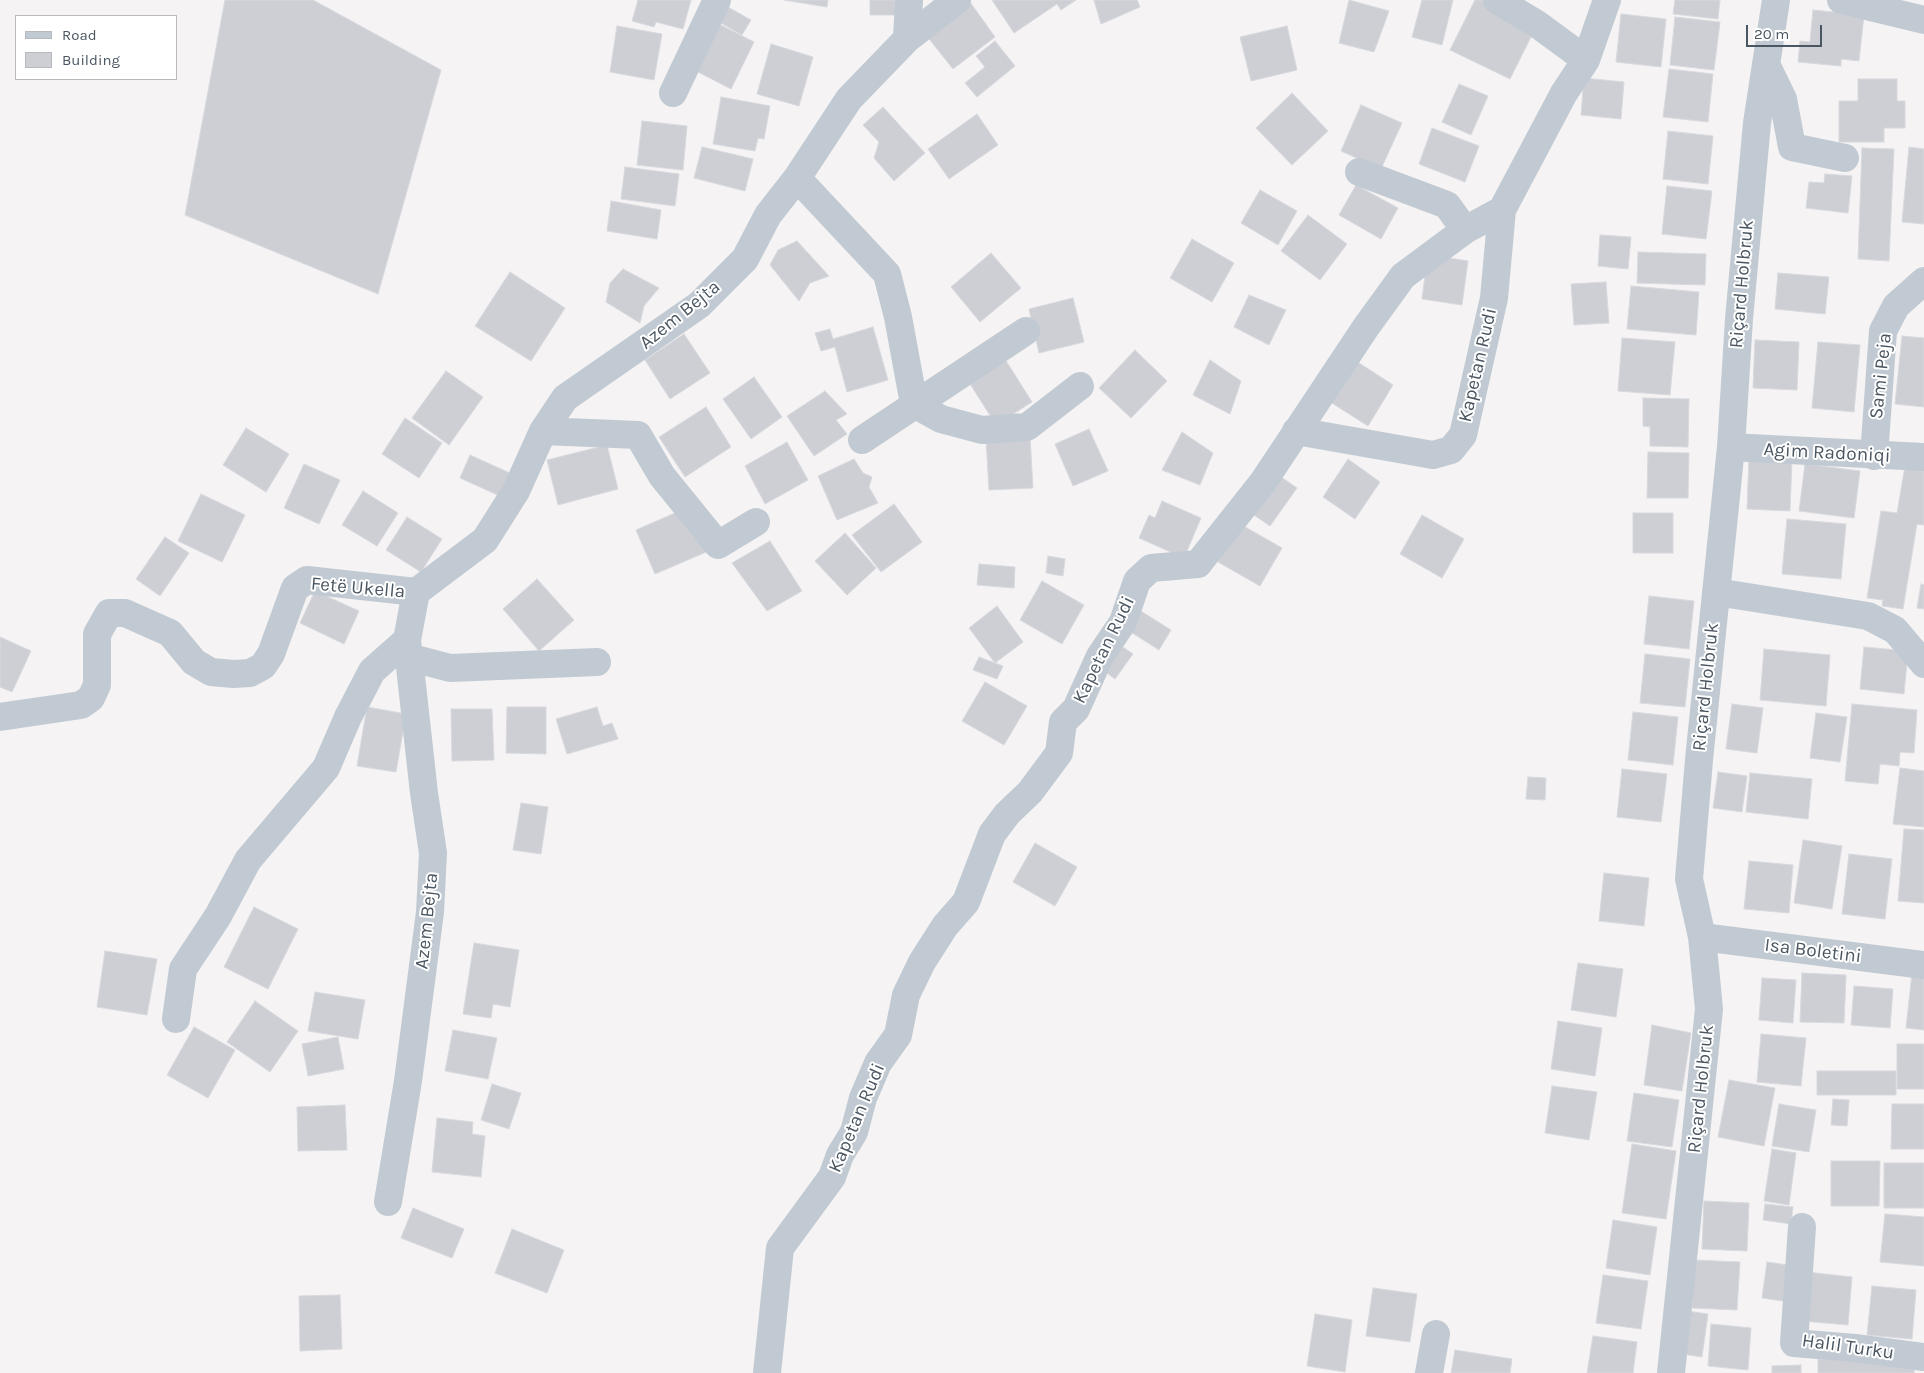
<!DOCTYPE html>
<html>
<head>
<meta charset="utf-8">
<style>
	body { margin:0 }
	#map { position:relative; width:1924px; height:1373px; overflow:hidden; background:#f5f3f3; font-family:Karla,sans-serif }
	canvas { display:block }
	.legend { position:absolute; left:15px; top:15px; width:162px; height:65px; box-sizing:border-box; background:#fff; border:1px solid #b7bbc0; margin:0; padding:6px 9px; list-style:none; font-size:15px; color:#4a5661 }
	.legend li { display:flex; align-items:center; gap:10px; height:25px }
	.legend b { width:25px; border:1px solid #b7bbc0 }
	.scale { position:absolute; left:1746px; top:25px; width:76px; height:22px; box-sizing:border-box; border:2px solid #4a5661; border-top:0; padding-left:6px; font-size:15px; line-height:18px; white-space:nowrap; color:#4a5661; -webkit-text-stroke:4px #fff; paint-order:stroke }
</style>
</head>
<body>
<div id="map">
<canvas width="1924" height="1373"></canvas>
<ul class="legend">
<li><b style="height:6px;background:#c1cad2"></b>Road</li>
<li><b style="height:14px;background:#cdcfd5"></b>Building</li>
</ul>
<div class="scale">20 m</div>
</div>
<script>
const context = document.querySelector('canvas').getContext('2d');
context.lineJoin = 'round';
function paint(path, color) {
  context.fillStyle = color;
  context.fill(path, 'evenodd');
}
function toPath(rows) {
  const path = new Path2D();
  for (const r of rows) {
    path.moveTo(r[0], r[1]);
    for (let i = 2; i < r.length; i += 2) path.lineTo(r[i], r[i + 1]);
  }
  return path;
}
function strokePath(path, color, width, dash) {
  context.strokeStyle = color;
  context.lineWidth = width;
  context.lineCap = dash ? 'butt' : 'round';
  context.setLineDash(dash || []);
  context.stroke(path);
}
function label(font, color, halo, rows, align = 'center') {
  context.font = font + ' Karla,sans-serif';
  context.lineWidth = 4;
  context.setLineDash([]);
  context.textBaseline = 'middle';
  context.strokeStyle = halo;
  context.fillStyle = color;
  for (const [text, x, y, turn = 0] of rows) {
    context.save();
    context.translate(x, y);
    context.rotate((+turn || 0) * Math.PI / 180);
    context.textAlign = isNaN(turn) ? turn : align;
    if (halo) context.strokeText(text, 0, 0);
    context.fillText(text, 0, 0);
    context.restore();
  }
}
const building = toPath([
	[225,0,313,0,441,70,378,294,185,215,225,0],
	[638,0,691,0,683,29,656,22,654,27,632,21,638,0],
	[784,0,828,0,827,7,784,0],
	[870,0,895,0,895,15,870,15,870,0],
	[992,0,1076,0,1061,10,1057,4,1014,33,992,0],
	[1094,0,1137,0,1140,7,1101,24,1094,0],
	[1349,0,1389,11,1374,52,1339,43,1349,0],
	[1422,0,1453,0,1442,45,1412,37,1422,0],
	[1475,0,1487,0,1537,25,1510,79,1450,50,1475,0],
	[1675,0,1720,0,1718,19,1673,14,1675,0],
	[970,2,995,37,953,69,926,35,970,2],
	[728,7,751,20,742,35,719,22,728,7],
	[1813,10,1864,15,1859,61,1841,59,1841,66,1798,62,1800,41,1810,42,1813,10],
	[1621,14,1666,19,1661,67,1616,62,1621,14],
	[1675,17,1720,22,1714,70,1670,65,1675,17],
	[719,24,754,42,731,89,696,71,719,24],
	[617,26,662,34,654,80,610,72,617,26],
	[1287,26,1297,70,1251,81,1240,37,1287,26],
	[995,41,1015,66,977,97,965,83,985,67,976,56,995,41],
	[771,44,813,57,799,106,757,94,771,44],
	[1669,69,1713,74,1708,122,1663,117,1669,69],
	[1584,78,1624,82,1621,119,1581,115,1584,78],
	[1858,79,1897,79,1897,101,1905,101,1905,128,1884,128,1884,142,1839,142,1839,101,1858,101,1858,79],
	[1459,84,1488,96,1471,135,1442,122,1459,84],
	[1292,93,1328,131,1292,165,1256,128,1292,93],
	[721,97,770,106,764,139,758,138,755,151,713,144,721,97],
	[1361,105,1402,123,1381,169,1341,151,1361,105],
	[883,107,925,153,894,181,874,158,879,142,863,125,883,107],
	[977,114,998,145,949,179,928,149,977,114],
	[642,121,687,126,683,170,637,165,642,121],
	[1432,128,1479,146,1465,182,1419,164,1432,128],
	[1668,131,1713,136,1708,184,1663,179,1668,131],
	[702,147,753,159,745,191,694,178,702,147],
	[1909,147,1924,149,1924,224,1902,222,1909,147],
	[1862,148,1894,149,1889,261,1858,259,1862,148],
	[625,167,679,174,675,206,621,199,625,167],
	[1825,174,1852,176,1848,213,1806,208,1809,182,1824,183,1825,174],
	[1356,185,1398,208,1381,239,1339,215,1356,185],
	[1667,186,1712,191,1706,239,1662,234,1667,186],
	[1260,190,1297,211,1278,245,1241,223,1260,190],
	[611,201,661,210,657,239,607,231,611,201],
	[1308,215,1347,244,1320,280,1281,251,1308,215],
	[1600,235,1631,237,1628,269,1598,266,1600,235],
	[1192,239,1234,263,1212,302,1170,278,1192,239],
	[797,241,829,276,810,283,799,301,770,265,778,250,797,241],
	[1638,252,1706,254,1705,285,1637,283,1638,252],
	[991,253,1021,288,980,322,951,287,991,253],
	[1437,256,1468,261,1462,305,1422,299,1426,268,1437,256],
	[623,269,659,288,644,306,640,323,606,302,610,283,623,269],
	[510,272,565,308,531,361,475,326,510,272],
	[1778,273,1829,277,1825,314,1775,309,1778,273],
	[1606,282,1609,323,1574,325,1571,284,1606,282],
	[1631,286,1699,292,1696,335,1627,329,1631,286],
	[1249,295,1286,310,1269,345,1234,327,1249,295],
	[1073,298,1084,342,1039,353,1029,309,1073,298],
	[873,327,888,380,847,392,835,347,821,351,815,333,830,329,833,339,873,327],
	[684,334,710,373,670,399,645,360,684,334],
	[1902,336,1924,338,1924,407,1895,404,1902,336],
	[1622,338,1675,342,1670,395,1618,391,1622,338],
	[1755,340,1799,342,1797,390,1753,388,1755,340],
	[1818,342,1860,345,1854,412,1812,408,1818,342],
	[1135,350,1167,381,1131,418,1099,388,1135,350],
	[1003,356,1032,402,996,425,967,379,1003,356],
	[1350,357,1393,385,1368,426,1324,398,1350,357],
	[1210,360,1241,381,1230,414,1193,395,1210,360],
	[446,371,483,397,449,445,412,418,446,371],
	[754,377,782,417,751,439,723,399,754,377],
	[825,391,847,414,836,420,847,434,814,456,787,416,825,391],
	[1643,398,1689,399,1688,447,1650,446,1650,427,1643,426,1643,398],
	[706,407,731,447,685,477,659,437,706,407],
	[405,418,442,443,419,478,382,454,405,418],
	[246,428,289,454,266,492,223,465,246,428],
	[1089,429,1108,471,1073,486,1055,444,1089,429],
	[1182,432,1213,453,1200,485,1162,470,1182,432],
	[1030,436,1033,488,989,490,986,439,1030,436],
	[787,442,808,480,765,504,745,466,787,442],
	[607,445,618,489,558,505,547,460,607,445],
	[1648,452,1689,453,1688,498,1647,498,1648,452],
	[470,455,512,474,502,497,460,478,470,455],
	[1749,458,1792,460,1790,511,1747,509,1749,458],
	[854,459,863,473,872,477,869,487,878,503,837,520,818,476,854,459],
	[1348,459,1380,482,1355,519,1323,497,1348,459],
	[304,464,340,480,319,524,284,508,304,464],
	[1805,464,1860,471,1854,518,1799,511,1805,464],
	[1905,466,1924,469,1924,525,1917,524,1903,609,1882,606,1883,600,1867,598,1881,511,1897,513,1905,466],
	[1277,474,1297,488,1270,526,1251,513,1277,474],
	[363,491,398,513,377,546,342,525,363,491],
	[201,494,245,515,222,562,178,541,201,494],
	[1162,501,1201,518,1184,558,1139,538,1149,515,1155,518,1162,501],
	[894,504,922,542,881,572,852,535,894,504],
	[682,510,711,550,655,574,636,530,682,510],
	[1633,513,1673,513,1673,553,1633,553,1633,513],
	[1422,515,1464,539,1442,578,1400,554,1422,515],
	[407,517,442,539,421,572,386,550,407,517],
	[1787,519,1846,524,1841,579,1782,574,1787,519],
	[1240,524,1282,548,1260,586,1218,562,1240,524],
	[845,533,876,568,847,595,815,561,845,533],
	[165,537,189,553,160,596,136,579,165,537],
	[770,541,802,591,767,611,732,563,770,541],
	[1048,556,1065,559,1063,576,1046,573,1048,556],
	[979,564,1015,567,1014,588,977,585,979,564],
	[537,579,574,620,539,651,503,609,537,579],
	[1042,581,1084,605,1062,644,1020,620,1042,581],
	[1921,584,1924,585,1924,609,1917,608,1921,584],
	[315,591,359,611,344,644,300,623,315,591],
	[1649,596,1694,601,1689,649,1644,644,1649,596],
	[997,606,1023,642,995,663,969,628,997,606],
	[1136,608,1171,630,1159,650,1123,627,1136,608],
	[0,637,31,651,12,692,0,687,0,637],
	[1117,643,1133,654,1115,679,1099,667,1117,643],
	[1864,647,1908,651,1904,694,1860,689,1864,647],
	[1764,649,1830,655,1826,706,1760,700,1764,649],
	[1645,654,1690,659,1685,707,1640,703,1645,654],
	[979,657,1003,666,997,679,973,670,979,657],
	[985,682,1027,706,1004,745,962,721,985,682],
	[1732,704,1763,708,1757,753,1726,749,1732,704],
	[1852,704,1917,710,1914,753,1900,752,1899,766,1880,764,1878,784,1845,781,1852,704],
	[367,707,406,714,396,772,357,766,367,707],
	[507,707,546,707,546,754,506,753,507,707],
	[597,707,603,726,612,723,618,739,567,754,556,719,597,707],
	[451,709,492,709,494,760,452,761,451,709],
	[1633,712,1678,717,1673,765,1628,760,1633,712],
	[1816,713,1847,717,1840,762,1810,758,1816,713],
	[1900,768,1924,771,1924,827,1893,824,1900,768],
	[1622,769,1667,774,1661,822,1617,817,1622,769],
	[1718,772,1747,776,1742,812,1713,808,1718,772],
	[1750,773,1812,779,1808,819,1746,812,1750,773],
	[1528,777,1546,778,1545,800,1526,799,1528,777],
	[521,803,548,807,541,854,513,850,521,803],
	[1904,829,1924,830,1924,903,1898,901,1904,829],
	[1803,840,1842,846,1832,909,1794,903,1803,840],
	[1035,843,1077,867,1055,906,1013,882,1035,843],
	[1849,854,1892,859,1885,919,1842,914,1849,854],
	[1749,861,1793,865,1789,913,1744,909,1749,861],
	[1604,873,1649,878,1644,926,1599,921,1604,873],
	[254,907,298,929,268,989,224,967,254,907],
	[474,943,519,950,510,1007,493,1004,491,1018,463,1014,474,943],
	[105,951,157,959,147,1015,97,1007,105,951],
	[1578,963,1623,969,1616,1017,1571,1010,1578,963],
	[1802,973,1846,975,1844,1023,1800,1022,1802,973],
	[1912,973,1924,974,1924,1030,1906,1028,1912,973],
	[1762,978,1796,980,1793,1023,1759,1020,1762,978],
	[1854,986,1893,989,1890,1028,1851,1025,1854,986],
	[315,992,365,1000,358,1039,308,1031,315,992],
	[255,1001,298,1031,270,1072,227,1042,255,1001],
	[1558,1021,1602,1028,1595,1076,1551,1069,1558,1021],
	[1652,1025,1691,1033,1682,1091,1644,1085,1652,1025],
	[194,1027,235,1050,208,1098,167,1075,194,1027],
	[453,1030,497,1038,488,1079,445,1071,453,1030],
	[1761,1034,1806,1038,1801,1086,1757,1082,1761,1034],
	[338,1037,344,1069,308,1076,302,1044,338,1037],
	[1897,1044,1924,1044,1924,1089,1897,1089,1897,1044],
	[1817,1071,1896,1071,1896,1095,1817,1095,1817,1071],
	[1729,1080,1775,1088,1764,1146,1718,1137,1729,1080],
	[492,1084,521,1093,509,1129,481,1120,492,1084],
	[1552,1086,1597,1092,1589,1140,1545,1133,1552,1086],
	[1634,1093,1679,1100,1672,1147,1627,1141,1634,1093],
	[1833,1099,1849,1100,1847,1126,1831,1125,1833,1099],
	[1779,1104,1816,1110,1809,1152,1772,1146,1779,1104],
	[1892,1104,1924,1104,1924,1149,1891,1149,1892,1104],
	[345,1105,347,1150,298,1151,297,1107,345,1105],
	[437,1118,473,1122,472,1134,485,1136,481,1177,432,1172,437,1118],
	[1632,1144,1676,1151,1666,1219,1622,1213,1632,1144],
	[1772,1149,1796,1153,1789,1205,1764,1201,1772,1149],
	[1831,1161,1880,1161,1879,1206,1831,1206,1831,1161],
	[1884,1163,1924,1163,1924,1208,1884,1208,1884,1163],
	[1704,1201,1749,1203,1747,1251,1702,1249,1704,1201],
	[1765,1204,1793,1207,1791,1224,1763,1220,1765,1204],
	[413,1208,464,1229,452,1258,401,1238,413,1208],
	[1885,1214,1924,1217,1924,1266,1880,1262,1885,1214],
	[1613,1220,1657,1227,1650,1275,1606,1268,1613,1220],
	[512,1229,564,1250,547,1293,495,1273,512,1229],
	[1694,1260,1740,1262,1737,1310,1692,1308,1694,1260],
	[1767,1262,1788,1265,1783,1301,1762,1298,1767,1262],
	[1807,1272,1852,1277,1848,1325,1803,1321,1807,1272],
	[1603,1275,1648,1281,1641,1329,1596,1323,1603,1275],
	[1872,1286,1916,1290,1912,1339,1867,1335,1872,1286],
	[1373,1288,1417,1294,1410,1342,1366,1336,1373,1288],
	[340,1295,342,1349,300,1351,299,1296,340,1295],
	[1687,1311,1708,1314,1702,1357,1682,1354,1687,1311],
	[1315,1314,1352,1320,1345,1372,1307,1366,1315,1314],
	[1711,1324,1751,1328,1748,1370,1708,1366,1711,1324],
	[1593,1336,1637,1342,1633,1373,1587,1373,1593,1336],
	[1455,1350,1512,1359,1510,1373,1451,1373,1455,1350],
	[1818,1359,1915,1362,1914,1373,1818,1373,1818,1359],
	[1801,1365,1801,1373,1772,1373,1772,1366,1801,1365]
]);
paint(building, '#cdcfd5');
strokePath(building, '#d7d9de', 1);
strokePath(toPath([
	[1497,0,1537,24,1586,60],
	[1841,0,1924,20],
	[907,39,909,0],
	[1766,64,1783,99,1792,147,1845,158],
	[673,93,717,0],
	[1359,172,1447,205,1465,230],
	[797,178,887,274,898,317,914,404,941,419,982,430,1027,427,1080,386],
	[543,431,638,435,662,476,718,545,756,522],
	[1296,431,1433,455,1451,450,1463,435,1494,298,1502,210],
	[862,440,1026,331],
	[1731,447,1924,457],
	[1874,456,1883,331,1896,306,1924,281],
	[1716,592,1868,616,1895,630,1924,664],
	[393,653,450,668,597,662],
	[0,717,81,705,91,698,97,685,97,634,109,613,125,613,170,633,194,662,211,672,234,674,250,673,263,666,271,654,295,588,307,580,416,592],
	[1702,937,1924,965],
	[176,1019,183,969,218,916,248,860,326,768,348,717,372,671,407,640],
	[388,1202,408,1081,430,912,433,853,424,793,407,640,416,592,485,540,516,491,543,431,565,398,699,305,745,259,768,215,797,178,849,99,907,39,957,0],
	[1802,1227,1794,1343,1855,1348,1924,1357],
	[767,1373,780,1248,832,1177,840,1155,854,1132,863,1098,878,1063,898,1035,906,995,922,962,945,926,966,902,992,834,1007,814,1030,792,1059,753,1063,722,1076,709,1100,656,1123,622,1137,581,1151,568,1198,564,1263,482,1366,327,1403,276,1465,230,1502,210,1564,93,1586,60,1607,0],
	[1429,1373,1436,1334],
	[1671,1373,1709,1009,1702,937,1689,879,1699,760,1731,447,1739,319,1757,123,1776,0]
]), '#c1cad2', 28);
label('19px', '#4a5661', '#fff', [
	["Riçard Holbruk",1742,284,-85],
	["Azem Bejta",680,315,-39],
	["Kapetan Rudi",1478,365,-77],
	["Sami Peja",1881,376,-84],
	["Agim Radoniqi",1827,453,3],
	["Fetë Ukella",358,588,5],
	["Kapetan Rudi",1104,650,-64],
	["Riçard Holbruk",1706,687,-84],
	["Azem Bejta",427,921,-84],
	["Isa Boletini",1813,951,7],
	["Riçard Holbruk",1701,1089,-84],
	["Kapetan Rudi",857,1118,-67],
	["Halil Turku",1848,1347,8]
]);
</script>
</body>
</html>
